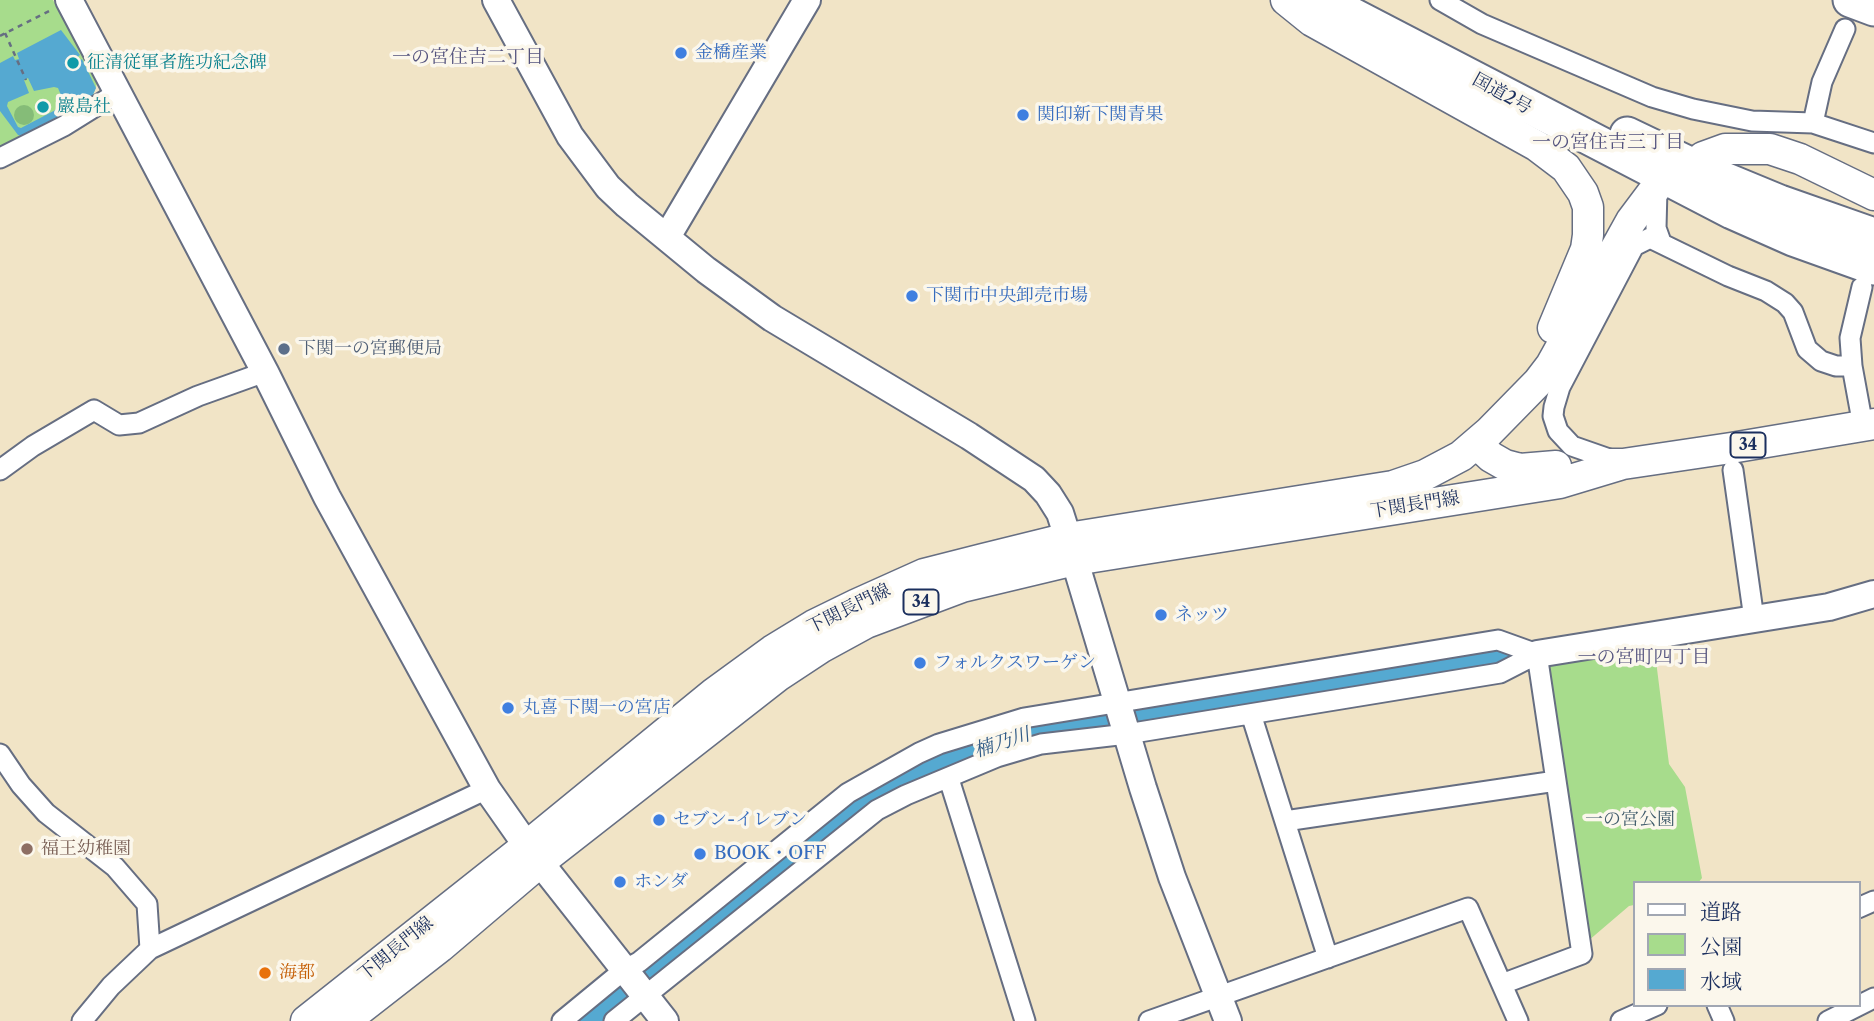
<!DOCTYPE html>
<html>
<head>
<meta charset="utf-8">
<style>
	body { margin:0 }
	#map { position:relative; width:1874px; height:1021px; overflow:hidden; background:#f1e4c6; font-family:"Libre Caslon Text","Noto Serif JP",serif }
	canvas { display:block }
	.legend { position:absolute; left:1633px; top:881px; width:228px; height:126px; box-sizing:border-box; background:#fbf7ec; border:2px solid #a1a7b3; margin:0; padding:9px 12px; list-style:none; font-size:21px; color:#1b2f5e }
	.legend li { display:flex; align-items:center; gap:14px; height:35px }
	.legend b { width:35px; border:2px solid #a1a7b3 }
</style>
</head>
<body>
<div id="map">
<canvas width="1874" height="1021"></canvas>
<ul class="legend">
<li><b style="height:9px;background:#fff"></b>道路</li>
<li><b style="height:19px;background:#a7dc8c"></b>公園</li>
<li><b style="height:19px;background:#55a9d1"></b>水域</li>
</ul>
</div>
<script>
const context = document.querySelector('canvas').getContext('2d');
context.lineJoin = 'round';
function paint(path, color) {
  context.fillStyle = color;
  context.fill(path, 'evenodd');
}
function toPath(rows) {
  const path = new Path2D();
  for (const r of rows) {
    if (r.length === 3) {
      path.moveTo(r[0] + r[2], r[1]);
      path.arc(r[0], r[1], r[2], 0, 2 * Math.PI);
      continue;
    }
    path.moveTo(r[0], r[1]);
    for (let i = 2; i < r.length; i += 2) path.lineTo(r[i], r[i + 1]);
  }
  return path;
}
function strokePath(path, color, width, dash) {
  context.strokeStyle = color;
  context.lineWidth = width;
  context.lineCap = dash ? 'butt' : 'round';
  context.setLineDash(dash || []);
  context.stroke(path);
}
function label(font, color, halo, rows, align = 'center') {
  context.font = font + ' "Libre Caslon Text","Noto Serif JP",serif';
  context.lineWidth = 7;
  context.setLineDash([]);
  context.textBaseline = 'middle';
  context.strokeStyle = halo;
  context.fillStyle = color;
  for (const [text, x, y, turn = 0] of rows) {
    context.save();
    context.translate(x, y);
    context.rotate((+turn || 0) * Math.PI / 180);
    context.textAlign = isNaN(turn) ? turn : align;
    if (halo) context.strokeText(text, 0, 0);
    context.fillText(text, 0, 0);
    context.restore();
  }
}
paint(toPath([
	[0,0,53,0,98,81,92,98,0,150],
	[1654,645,1669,764,1685,787,1702,878,1698,883,1634,883,1634,905,1629,906,1588,941,1548,667,1552,662]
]), '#a7dc8c');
paint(toPath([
	[24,115,10]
]), '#85bc78');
paint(toPath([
	[61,30,80,55,76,58,74,55,66,62,73,70,80,64,79,61,82,59,96,88,92,97,27,137,18,135,0,111,0,63,13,56,15,60,19,59,17,53],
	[28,78,34,91,54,87,58,88,65,105,21,128,18,127,7,106,8,102,29,93,24,80]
]), '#55a9d1');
strokePath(toPath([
	[589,1021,855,808,927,768,989,743,1028,733,1497,657]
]), '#55a9d1', 30);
const street = toPath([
	[1440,0,1482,24,1652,97,1693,109,1752,121,1813,123,1874,143],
	[1813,123,1822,82,1845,29],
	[0,158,64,126,117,93],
	[1657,189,1656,228,1661,242],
	[1862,287,1850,338,1852,366,1863,426],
	[1615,461,1572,446,1558,431,1553,416,1554,407,1560,387,1634,246,1650,238,1728,276,1766,291,1785,303,1793,312,1807,349,1821,361,1836,366,1852,366],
	[0,470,33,446,94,410,119,425,139,423,198,396,265,372],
	[1733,470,1754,619],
	[1251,714,1328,958],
	[0,754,21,785,46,813,115,867,147,904,150,949],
	[949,779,1025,1021],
	[1285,821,1556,781],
	[1858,908,1874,901],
	[1502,984,1582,954,1537,654],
	[1717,1005,1724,1021],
	[82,1021,111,986,150,949,487,789],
	[562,1021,624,970,639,962,848,793,919,753,939,744,1024,718,1498,640,1537,654],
	[614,1021,877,810,906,795,997,757,1041,744,1127,734,1500,673,1537,654],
	[1149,1021,1468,908,1518,1021],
	[1621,1021,1657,1005],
	[1828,1021,1874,998]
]);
const secondary = toPath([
	[69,0,265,372,327,497,487,789,527,846,665,1021],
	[496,0,570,136,608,187,627,205,706,270,772,318,969,436,1034,479,1048,494,1060,513,1068,538,1143,788,1172,877,1228,1021],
	[667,237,807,0],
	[1537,654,1829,607,1874,594]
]);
const primary = toPath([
	[1286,0,1312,21,1537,146,1566,168,1583,193,1588,207,1588,235,1586,249,1553,328],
	[1703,157,1725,149,1770,149,1800,159,1874,195],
	[1477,444,1491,457,1505,465,1520,469,1556,466],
	[1602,464,1623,464,1731,448,1874,424],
	[306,1021,527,846,714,693,773,650,814,625,855,605,924,574,983,559,1068,538,1393,486,1425,475,1461,456,1489,432,1538,382,1551,365,1631,221,1658,185],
	[345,1021,440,947,540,862,778,676,822,647,866,623,962,587,1075,560,1560,483,1623,464]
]);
const highway = toPath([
	[1324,0,1732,212,1793,239,1874,268],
	[1850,0,1874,9],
	[1627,134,1700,169,1780,202,1874,235]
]);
strokePath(street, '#666e82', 23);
strokePath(secondary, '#666e82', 30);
strokePath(primary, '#666e82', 33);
strokePath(highway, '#666e82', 37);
strokePath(toPath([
	[5,33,26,80],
	[0,36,51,10]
]), '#666e82', 2.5, [5, 5]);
strokePath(street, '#fff', 19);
strokePath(secondary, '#fff', 26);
strokePath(primary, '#fff', 30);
strokePath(highway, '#fff', 33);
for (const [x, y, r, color] of [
	[681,53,7,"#3f7fe0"],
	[73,63,7,"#0f9aa8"],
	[43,107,7,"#0f9aa8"],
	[1023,115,7,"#3f7fe0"],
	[912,296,7,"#3f7fe0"],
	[284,349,7,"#5c6f8a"],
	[1161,615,7,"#3f7fe0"],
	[920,663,7,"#3f7fe0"],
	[508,708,7,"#3f7fe0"],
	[659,820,7,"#3f7fe0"],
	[27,849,7,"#8d6e63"],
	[700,854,7,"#3f7fe0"],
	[620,882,7,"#3f7fe0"],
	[265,973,7,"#e8710a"]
]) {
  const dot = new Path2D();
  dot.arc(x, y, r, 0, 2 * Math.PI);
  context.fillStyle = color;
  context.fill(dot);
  strokePath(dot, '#fbf7ec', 2.5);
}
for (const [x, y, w] of [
	[1748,445,35],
	[921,602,35]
]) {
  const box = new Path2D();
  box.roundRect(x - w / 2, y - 12.5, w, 25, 5);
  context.fillStyle = '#fbf7ec';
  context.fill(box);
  strokePath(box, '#1b2f5e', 2);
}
label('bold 16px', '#1b2f5e', null, [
	["34",1748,445],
	["34",921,602]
]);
label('18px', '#366cbe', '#fbf7ec', [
	["金橋産業",695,53],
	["関印新下関青果",1037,115],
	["下関市中央卸売市場",926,296],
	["ネッツ",1175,615],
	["フォルクスワーゲン",934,663],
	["丸喜 下関一の宮店",522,708],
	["セブン-イレブン",673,820],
	["BOOK・OFF",714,854],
	["ホンダ",634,882]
], 'left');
label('18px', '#0d838f', '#fbf7ec', [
	["征清従軍者旌功紀念碑",87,63],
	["巖島社",57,107]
], 'left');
label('18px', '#1b2f5e', '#fbf7ec', [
	["国道2号",1502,94,29],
	["下関長門線",1415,505,-9],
	["下関長門線",849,609,-26],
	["下関長門線",396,949,-39]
]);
label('18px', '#4e5e75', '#fbf7ec', [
	["下関一の宮郵便局",298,349]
], 'left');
label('18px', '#3e5a6a', '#fbf7ec', [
	["一の宮公園",1630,820]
]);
label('18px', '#785e54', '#fbf7ec', [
	["福王幼稚園",41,849]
], 'left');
label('18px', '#c56008', '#fbf7ec', [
	["海都",279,973]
], 'left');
label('19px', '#54537e', '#fbf7ec', [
	["一の宮住吉二丁目",468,58],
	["一の宮住吉三丁目",1608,143],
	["一の宮町四丁目",1644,658]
]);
label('italic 19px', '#2f5a86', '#fbf7ec', [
	["楠乃川",1002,743,-18]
]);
</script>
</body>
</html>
